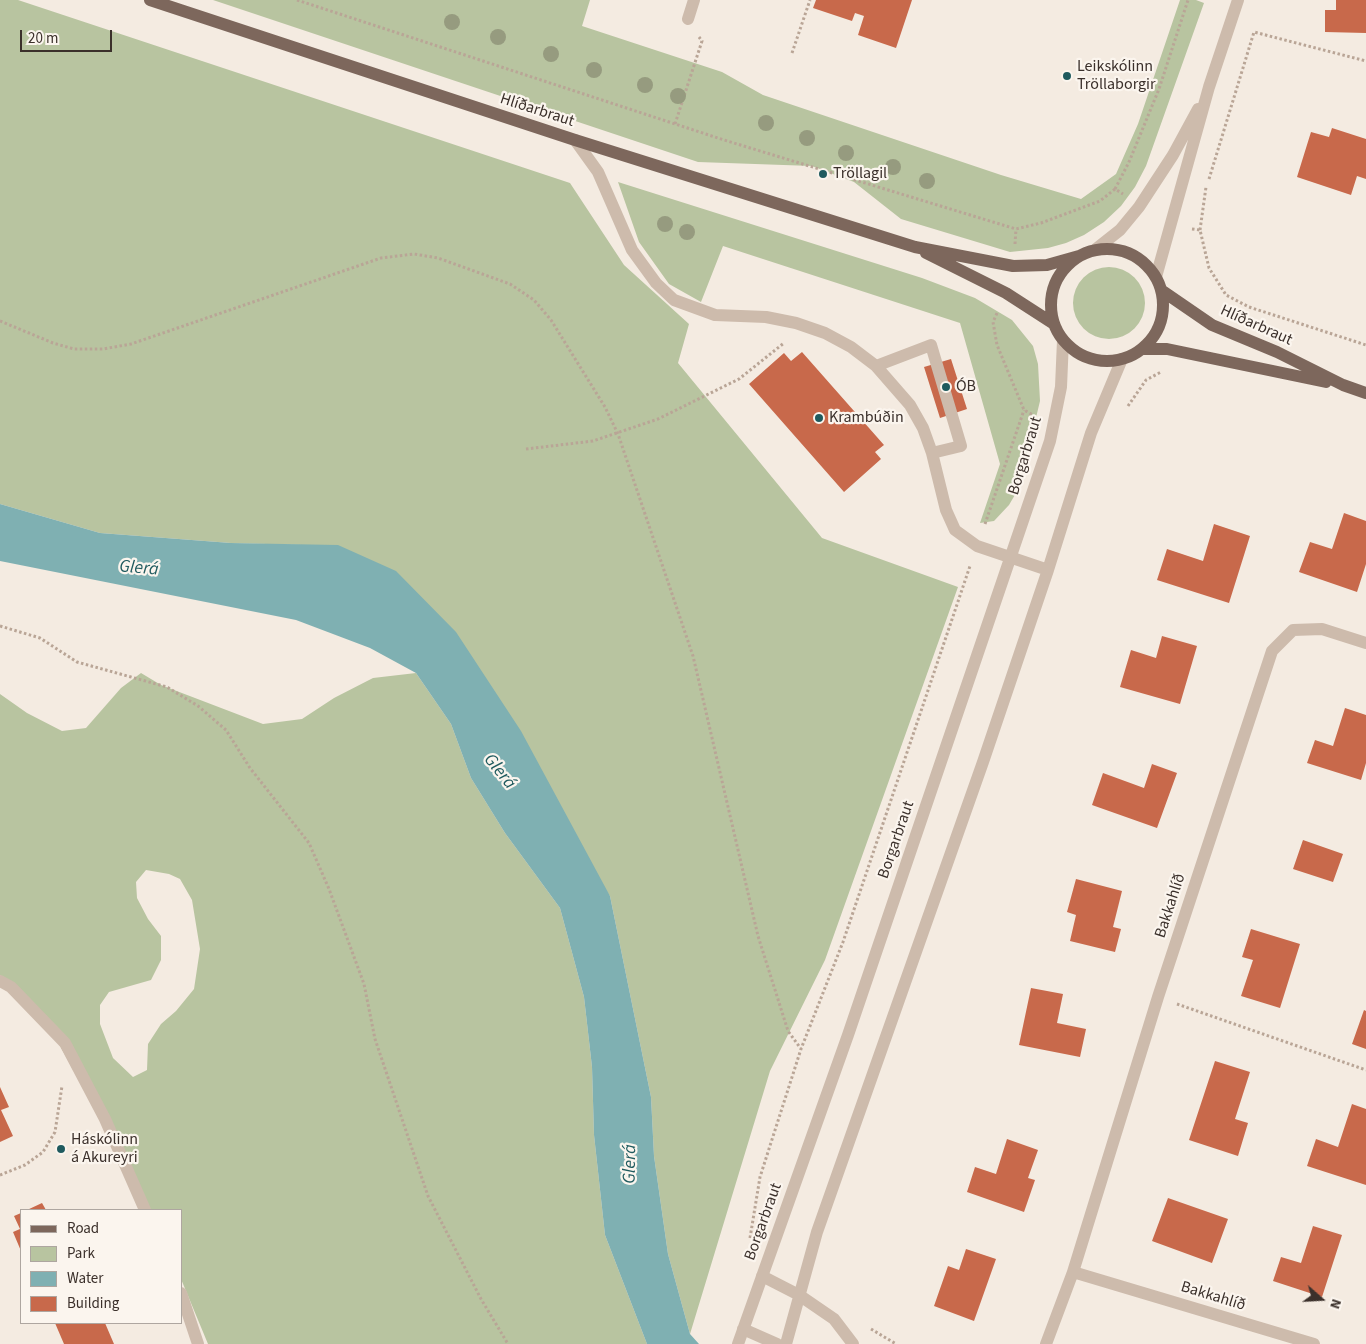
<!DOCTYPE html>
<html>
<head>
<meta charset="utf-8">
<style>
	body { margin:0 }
	#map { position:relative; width:1366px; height:1344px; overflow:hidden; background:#f4ebe1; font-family:"Source Sans 3",sans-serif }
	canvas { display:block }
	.legend { position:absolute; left:20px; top:1209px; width:162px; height:115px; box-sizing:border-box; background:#fbf5ee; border:1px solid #aea6a0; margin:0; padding:6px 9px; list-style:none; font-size:15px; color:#3b302b }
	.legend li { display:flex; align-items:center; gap:10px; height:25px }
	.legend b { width:25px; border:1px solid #aea6a0 }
	.north { position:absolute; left:1296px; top:1274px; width:50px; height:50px; -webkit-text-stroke:4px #fbf5ee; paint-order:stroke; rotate:109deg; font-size:14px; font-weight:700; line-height:20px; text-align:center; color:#3b302b }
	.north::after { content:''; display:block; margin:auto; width:18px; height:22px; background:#3b302b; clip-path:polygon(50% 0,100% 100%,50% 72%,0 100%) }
	.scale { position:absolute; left:20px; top:30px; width:92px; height:22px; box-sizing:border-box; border:2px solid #3b302b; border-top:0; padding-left:6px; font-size:15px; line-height:18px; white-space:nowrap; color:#3b302b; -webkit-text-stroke:4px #fbf5ee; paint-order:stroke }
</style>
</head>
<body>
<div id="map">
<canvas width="1366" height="1344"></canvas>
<ul class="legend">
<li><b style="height:6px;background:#7d675c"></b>Road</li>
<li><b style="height:14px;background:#b8c4a0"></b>Park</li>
<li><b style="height:14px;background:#7fb0b2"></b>Water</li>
<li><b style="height:14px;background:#c8694b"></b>Building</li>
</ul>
<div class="north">N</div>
<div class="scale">20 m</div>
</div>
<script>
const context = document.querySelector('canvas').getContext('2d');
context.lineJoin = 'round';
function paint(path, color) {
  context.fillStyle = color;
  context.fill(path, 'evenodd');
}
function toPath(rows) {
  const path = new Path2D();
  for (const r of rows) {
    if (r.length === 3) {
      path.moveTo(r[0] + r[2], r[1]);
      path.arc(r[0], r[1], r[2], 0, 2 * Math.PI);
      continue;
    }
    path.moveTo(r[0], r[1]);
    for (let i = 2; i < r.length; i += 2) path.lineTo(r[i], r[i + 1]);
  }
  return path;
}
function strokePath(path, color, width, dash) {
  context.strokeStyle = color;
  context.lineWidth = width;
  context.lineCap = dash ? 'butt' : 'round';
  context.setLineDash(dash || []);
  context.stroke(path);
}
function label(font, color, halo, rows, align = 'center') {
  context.font = font + ' "Source Sans 3",sans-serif';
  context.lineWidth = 4.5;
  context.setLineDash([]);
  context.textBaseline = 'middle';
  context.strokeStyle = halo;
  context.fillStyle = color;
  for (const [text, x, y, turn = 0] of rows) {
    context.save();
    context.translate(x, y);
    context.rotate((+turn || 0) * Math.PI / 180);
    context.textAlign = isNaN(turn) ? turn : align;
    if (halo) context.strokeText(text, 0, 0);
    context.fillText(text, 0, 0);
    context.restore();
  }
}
paint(toPath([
	[0,0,18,0,570,183,624,265,689,324,678,363,822,538,958,587,825,960,770,1071,690,1334,668,1254,654,1156,651,1097,610,896,338,546,231,543,100,533,0,504],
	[213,0,590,0,582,26,722,72,763,95,1001,175,1081,199,1116,174,1138,124,1180,0,1196,0,1204,3,1146,166,1135,187,1121,206,1104,222,1084,235,1066,243,1048,248,1010,252,901,219,854,182,812,166,698,162],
	[618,182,922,278,975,298,1012,320,1033,346,1038,364,1040,401,1022,476,1016,493,1009,505,994,521,980,523,1000,464,960,323,723,246,701,302,669,284,639,242],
	[1109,303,36],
	[141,673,161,685,263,724,302,719,334,698,373,678,416,673,451,724,471,778,505,833,560,908,584,997,592,1067,594,1135,605,1235,647,1344,208,1344,181,1279,181,1210,150,1210,42,1013,0,975,0,694,27,713,62,731,86,728,121,688],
	[146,870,169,874,180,879,192,900,200,949,194,989,176,1011,161,1024,148,1044,147,1070,133,1077,113,1058,100,1024,100,1005,109,992,151,980,161,960,161,936,148,919,137,898,136,882]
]), '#b8c4a0');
paint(toPath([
	[0,504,100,533,231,543,338,545,396,571,456,632,521,731,610,896,651,1097,654,1156,668,1254,690,1334,699,1344,647,1344,605,1235,594,1135,592,1067,584,997,560,908,505,833,471,778,451,724,416,673,370,648,296,620,0,561]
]), '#7fb0b2');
paint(toPath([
	[816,0,912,0,896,48,858,35,864,16,855,13,852,21,813,8],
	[1336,0,1366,0,1366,33,1325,32,1325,10,1336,10],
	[1332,128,1366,139,1366,179,1357,176,1351,195,1297,177,1311,132,1329,137],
	[802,352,884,445,875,452,881,459,844,492,749,384,784,353,791,361],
	[951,359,967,409,940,418,924,367],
	[1344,513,1366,521,1366,564,1357,592,1299,572,1310,542,1332,549],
	[1214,524,1250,536,1229,603,1157,580,1167,549,1203,561],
	[1162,636,1197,646,1180,704,1120,687,1131,650,1156,658],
	[1345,708,1366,715,1366,763,1361,780,1307,763,1315,740,1333,746],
	[1152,764,1177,773,1157,828,1092,805,1103,773,1144,788],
	[1303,840,1343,854,1333,882,1293,869],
	[1076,879,1122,891,1113,927,1121,929,1115,952,1070,941,1076,915,1067,912],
	[1251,929,1300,944,1280,1008,1241,996,1253,960,1242,957],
	[1031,988,1063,994,1057,1023,1086,1029,1080,1057,1019,1045],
	[1364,1010,1366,1011,1366,1049,1352,1044],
	[1215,1061,1250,1072,1235,1119,1248,1123,1238,1156,1189,1140],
	[0,1087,9,1107,1,1110,13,1136,0,1142],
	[1352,1104,1366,1109,1366,1185,1307,1166,1316,1139,1338,1147],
	[1007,1139,1038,1150,1028,1178,1035,1180,1024,1212,967,1192,975,1167,996,1174],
	[1168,1198,1228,1219,1212,1263,1152,1241],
	[42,1203,46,1210,27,1210],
	[21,1213,21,1251,13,1232,20,1229,14,1216],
	[1313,1226,1342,1235,1322,1297,1273,1281,1281,1257,1301,1263],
	[966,1249,996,1259,974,1321,934,1306,948,1266,959,1270],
	[55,1323,105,1323,114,1344,64,1344]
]), '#c8694b');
strokePath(toPath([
	[297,0,724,140,1016,229,1041,223,1100,201,1115,189,1123,194],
	[792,53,810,0],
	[675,124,702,41,699,37],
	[1209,179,1254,32,1366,61],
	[1115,189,1129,162,1159,89,1188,0],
	[1192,229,1200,230,1209,268,1226,295,1249,307,1366,345],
	[1200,230,1206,187],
	[1015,244,1016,229],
	[997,313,993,322,997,345,1024,410,1033,415],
	[0,321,53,343,74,349,103,349,131,344,381,258,414,254,438,258,510,284,534,300,551,320,605,407,618,434,693,656,758,936,788,1031,801,1049],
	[1128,406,1146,380,1161,372],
	[526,449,593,441,658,419,739,379,784,343],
	[985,524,1024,410],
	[0,626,40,638,77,662,167,687,198,706,226,730,250,768,309,843,329,889,364,984,375,1039,428,1196,481,1299,508,1344],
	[1177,1004,1366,1070],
	[0,1175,25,1165,43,1152,55,1132,62,1086],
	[750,1238,760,1177,801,1049,843,942,970,566],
	[871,1329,896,1344]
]), '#b9a596', 3, [2.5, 2.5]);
strokePath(toPath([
	[688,19,694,0],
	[575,140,598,172,632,250,656,283,674,300,715,315,766,317,796,323,825,333,851,347,876,366,910,405,923,428,932,453,946,510,955,530,977,546,1048,570],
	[1096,249,1120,230,1139,207,1173,155,1198,109],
	[1156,277,1209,87,1238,0],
	[876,366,931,345,961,446,932,453],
	[0,981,11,987,65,1043,105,1119,145,1210],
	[1073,1272,1314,1344],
	[762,1276,799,1295,834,1319,853,1344],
	[181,1293,198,1344],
	[743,1329,777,1344],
	[738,1344,848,1035,1050,441,1061,387,1063,340],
	[786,1344,817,1232,983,762,1048,570,1091,433,1122,359],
	[1046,1344,1073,1272,1158,997,1272,651,1293,630,1322,629,1366,643]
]), '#cdbbac', 12);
strokePath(toPath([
	[150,0,575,140,915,247,1013,266,1047,265,1079,256],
	[1107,305,56],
	[926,253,1006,293,1054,324],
	[1161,290,1212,325,1277,352,1343,385,1366,393],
	[1142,349,1167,349,1326,382]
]), '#7d675c', 12);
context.fillStyle = '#969b7f';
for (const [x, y] of [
	[452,22],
	[498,37],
	[551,54],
	[594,70],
	[645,85],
	[678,96],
	[766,123],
	[807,138],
	[846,153],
	[893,167],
	[927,181],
	[665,224],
	[687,232]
]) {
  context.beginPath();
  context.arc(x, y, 8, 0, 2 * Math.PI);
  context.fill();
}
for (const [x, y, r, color] of [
	[1067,76,5,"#1f5a5e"],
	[823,174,5,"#1f5a5e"],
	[946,387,5,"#1f5a5e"],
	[819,418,5,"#1f5a5e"],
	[61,1149,5,"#1f5a5e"]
]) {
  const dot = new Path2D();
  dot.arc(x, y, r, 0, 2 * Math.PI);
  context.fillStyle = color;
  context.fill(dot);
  strokePath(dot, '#fbf5ee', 2);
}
label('16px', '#3b302b', '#fbf5ee', [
	["Leikskólinn",1077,67],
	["Tröllaborgir",1077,85],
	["Tröllagil",833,174],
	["ÓB",956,387],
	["Krambúðin",829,418],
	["Háskólinn",71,1140],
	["á Akureyri",71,1158]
], 'left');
label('16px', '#3b302b', '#fbf5ee', [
	["Hlíðarbraut",537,111,18],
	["Hlíðarbraut",1256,326,24],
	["Borgarbraut",1026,456,-73],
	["Borgarbraut",897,840,-71],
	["Bakkahlíð",1171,906,-72],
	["Borgarbraut",764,1222,-70],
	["Bakkahlíð",1213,1297,17]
]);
label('italic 18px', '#1f5a5e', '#fbf5ee', [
	["Glerá",139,569,5],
	["Glerá",499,772,51],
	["Glerá",631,1164,-89]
]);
</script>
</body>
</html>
